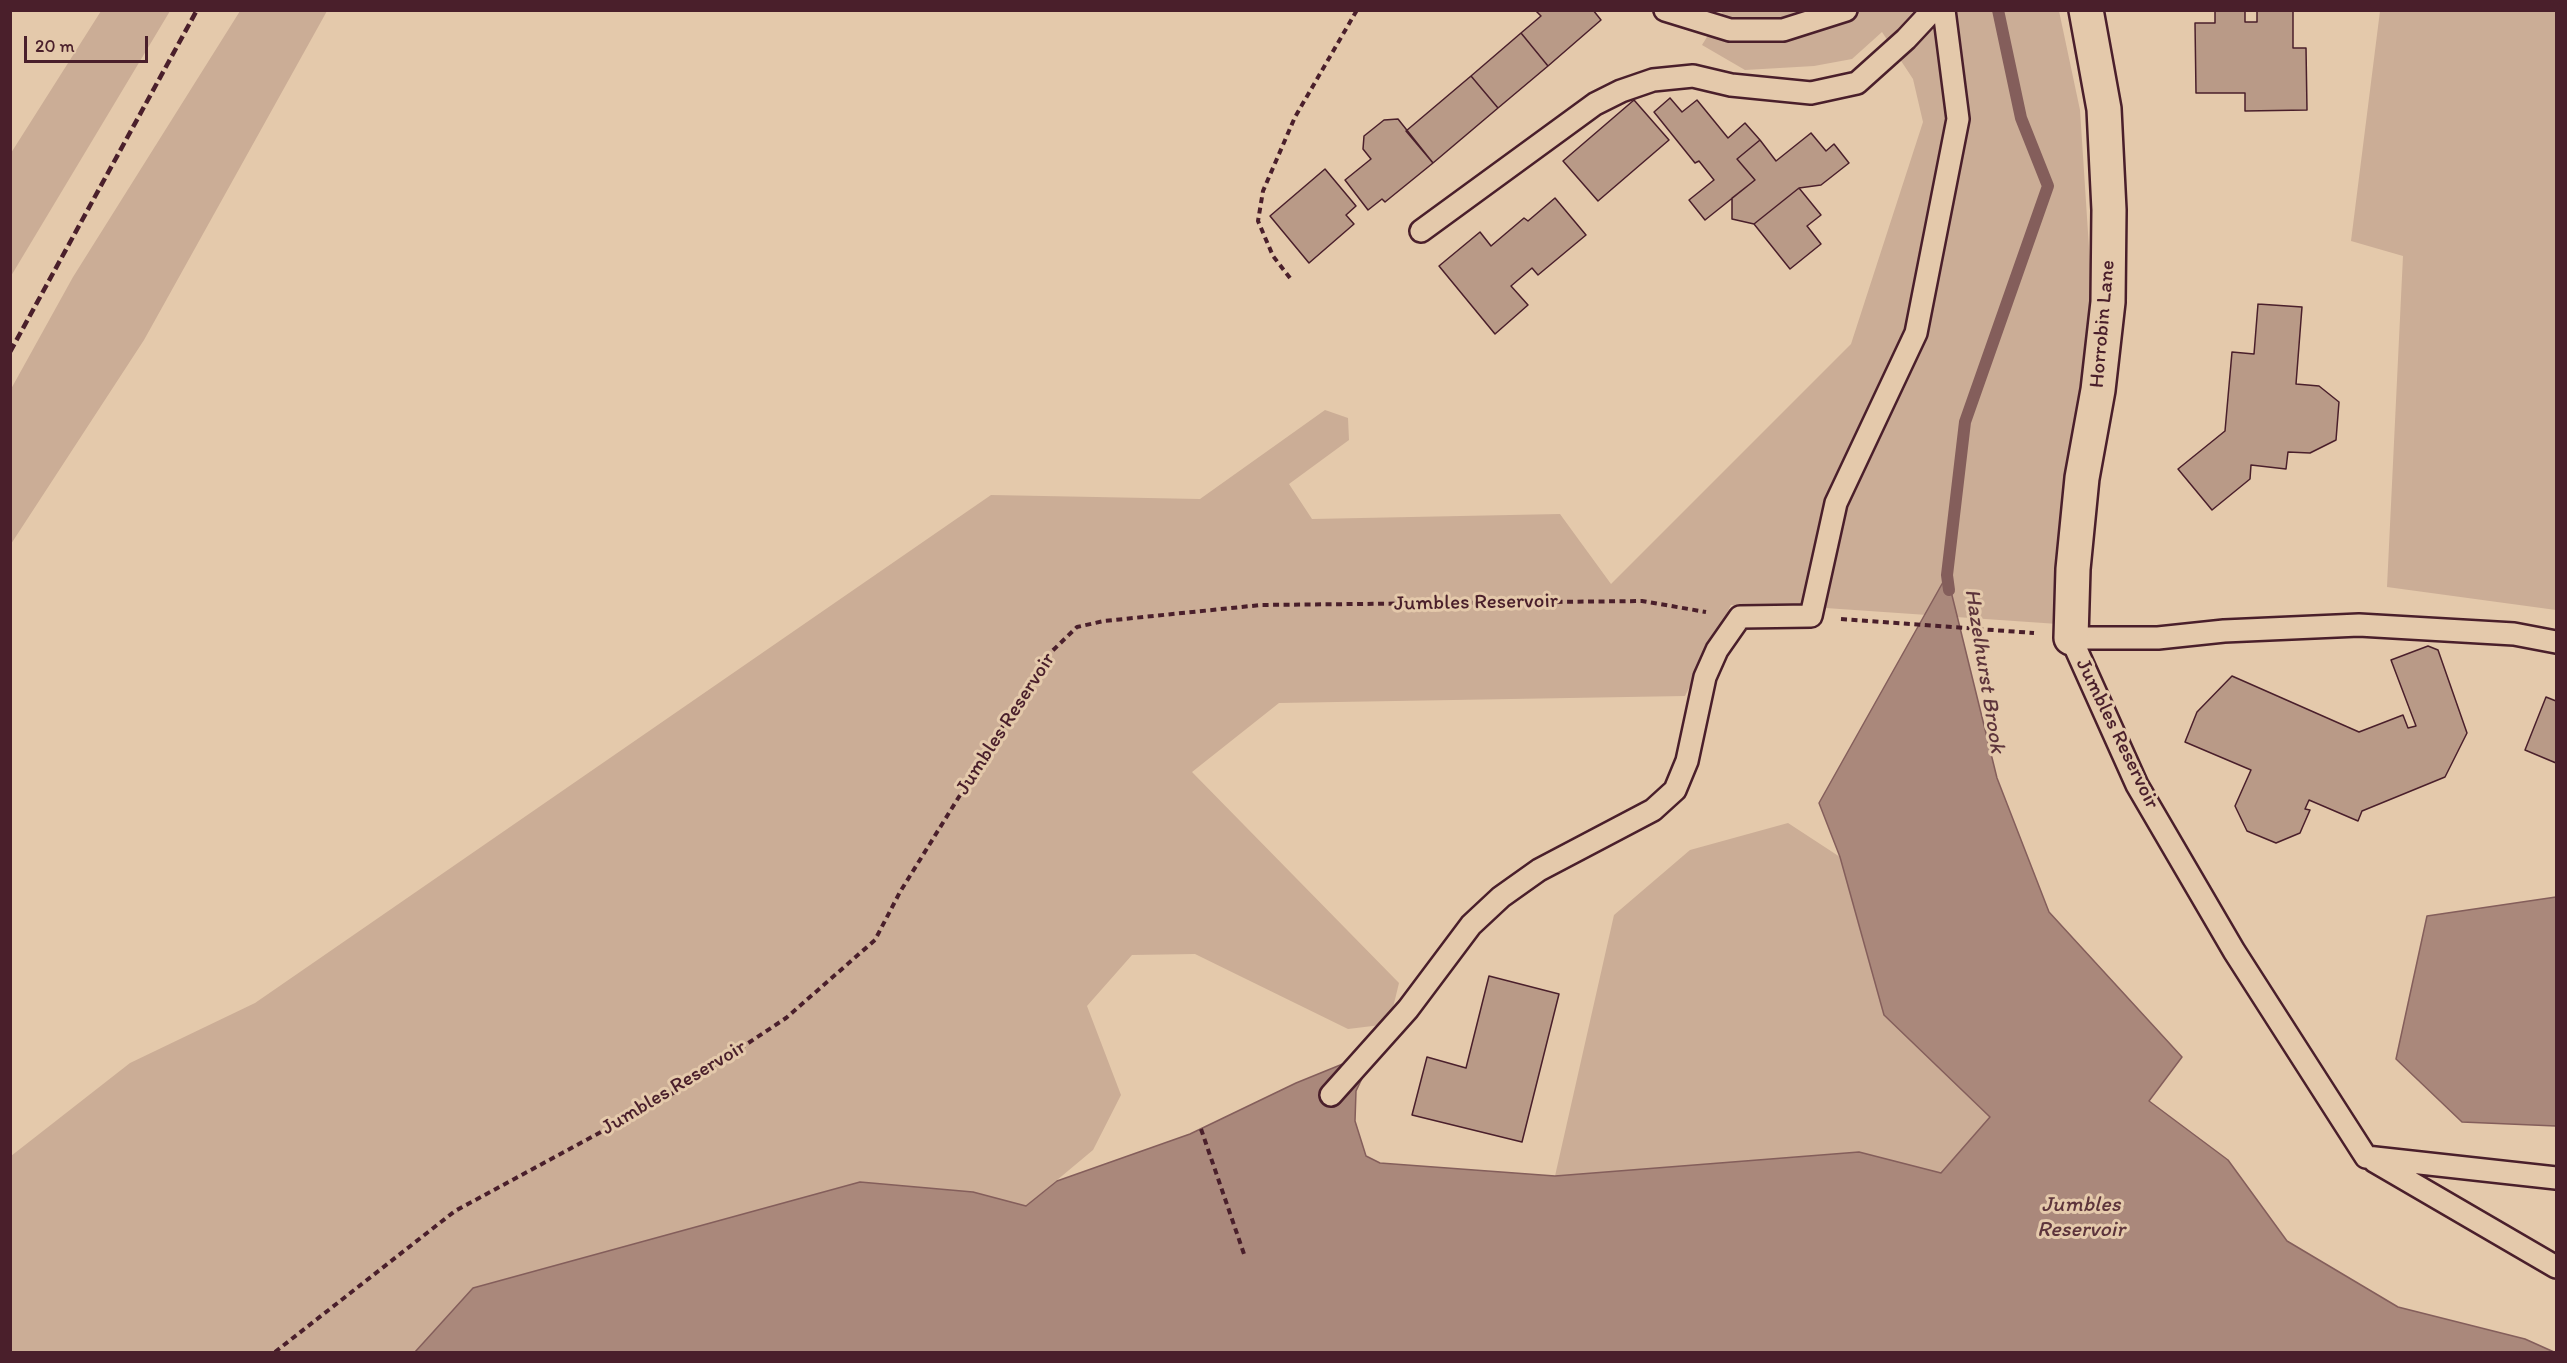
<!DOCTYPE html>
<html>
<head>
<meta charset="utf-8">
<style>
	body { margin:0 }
	#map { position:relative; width:2567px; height:1363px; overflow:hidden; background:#e4c9ab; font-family:Itim,sans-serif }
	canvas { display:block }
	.frame { position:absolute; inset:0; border:12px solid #4a1f2b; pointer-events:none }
	.scale { position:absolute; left:24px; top:36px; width:124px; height:27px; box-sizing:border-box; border:3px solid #4a1f2b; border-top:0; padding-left:8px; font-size:18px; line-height:21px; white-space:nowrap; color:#4a1f2b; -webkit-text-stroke:4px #e4c9ab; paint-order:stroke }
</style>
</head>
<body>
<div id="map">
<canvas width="2567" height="1363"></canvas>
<div class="frame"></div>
<div class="scale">20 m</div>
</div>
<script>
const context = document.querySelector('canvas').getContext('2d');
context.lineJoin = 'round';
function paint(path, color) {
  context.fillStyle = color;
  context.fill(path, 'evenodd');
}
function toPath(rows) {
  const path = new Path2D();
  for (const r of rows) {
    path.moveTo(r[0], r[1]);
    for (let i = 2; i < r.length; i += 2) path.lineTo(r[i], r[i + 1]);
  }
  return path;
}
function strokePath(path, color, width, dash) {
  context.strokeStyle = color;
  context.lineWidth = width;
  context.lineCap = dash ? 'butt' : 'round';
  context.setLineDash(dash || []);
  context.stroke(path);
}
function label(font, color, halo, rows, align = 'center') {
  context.font = font + ' Itim,sans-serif';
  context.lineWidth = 6;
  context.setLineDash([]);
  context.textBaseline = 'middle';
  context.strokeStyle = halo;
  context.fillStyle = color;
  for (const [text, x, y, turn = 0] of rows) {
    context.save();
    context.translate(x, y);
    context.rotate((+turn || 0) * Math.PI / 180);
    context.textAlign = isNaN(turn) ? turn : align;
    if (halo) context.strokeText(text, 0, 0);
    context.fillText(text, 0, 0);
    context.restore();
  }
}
paint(toPath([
	[101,11,170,11,11,276,11,153],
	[240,11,327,11,144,340,11,544,11,389,73,277],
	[1723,11,2059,11,2080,110,2092,294,2058,569,2058,624,1811,607,1731,605,1685,696,1279,703,1192,772,1399,983,1389,1024,1348,1029,1195,954,1132,955,1087,1006,1121,1095,1093,1150,1026,1206,973,1192,860,1182,473,1288,415,1352,11,1352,11,1156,130,1063,255,1003,991,495,1200,499,1325,410,1348,418,1349,440,1289,484,1312,519,1560,514,1611,584,1851,344,1923,122,1913,79,1882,32,1852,59,1814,66,1745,70,1702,45],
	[2380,11,2556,11,2556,610,2387,587,2403,256,2351,241],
	[1788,823,1840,857,1884,1015,1990,1117,1941,1173,1859,1152,1555,1176,1614,915,1690,850]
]), '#cbad96');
const water = toPath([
	[1947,575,1997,778,2049,912,2182,1057,2149,1101,2228,1160,2287,1241,2398,1307,2525,1339,2554,1352,415,1352,473,1288,860,1182,973,1192,1026,1206,1057,1181,1190,1134,1296,1083,1355,1059,1366,1070,1356,1091,1355,1121,1366,1156,1380,1163,1555,1176,1859,1152,1941,1173,1990,1117,1884,1015,1840,857,1819,803,1947,575],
	[2556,897,2556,1126,2462,1122,2396,1059,2427,916,2556,897]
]);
paint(water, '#aa887b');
strokePath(water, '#845e5b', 1.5);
strokePath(toPath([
	[1949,590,1947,575,1965,422,2048,186,2021,118,1998,10]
]), '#845e5b', 12);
const building = toPath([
	[1535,10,1593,10,1601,20,1548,66,1521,33,1541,16,1535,10],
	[2257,10,2293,10,2293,48,2306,48,2307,110,2245,111,2245,93,2196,93,2195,23,2215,23,2215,11,2245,11,2245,22,2257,22,2257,10],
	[1521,33,1548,66,1498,108,1471,76,1521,33],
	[1471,76,1498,108,1433,163,1406,131,1471,76],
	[1670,98,1682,112,1697,100,1728,138,1745,123,1760,140,1737,159,1755,180,1705,220,1689,200,1714,180,1699,161,1695,163,1654,112,1670,98],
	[1634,100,1669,140,1598,201,1563,161,1634,100],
	[1398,119,1433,163,1385,202,1382,199,1368,210,1345,180,1371,159,1363,149,1364,136,1384,120,1398,119],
	[1811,133,1826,151,1834,144,1849,163,1821,185,1799,188,1754,224,1732,219,1732,198,1755,180,1737,159,1760,140,1776,161,1811,133],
	[1325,169,1356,206,1346,215,1354,224,1309,263,1270,216,1325,169],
	[1799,188,1821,215,1807,226,1821,244,1790,269,1754,224,1799,188],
	[1555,198,1586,235,1538,275,1532,268,1511,286,1528,305,1495,334,1439,266,1480,232,1491,246,1524,218,1528,221,1555,198],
	[2258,304,2302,307,2296,384,2319,386,2339,402,2336,440,2310,453,2288,452,2286,469,2251,465,2250,479,2212,510,2178,469,2225,431,2232,352,2254,354,2258,304],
	[2428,646,2438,650,2467,733,2445,777,2362,811,2358,821,2309,800,2305,809,2310,810,2300,833,2276,843,2247,831,2235,806,2251,770,2185,742,2197,712,2232,676,2359,732,2403,715,2408,728,2416,726,2391,660,2428,646],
	[2546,697,2556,701,2556,763,2525,750,2546,697],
	[1489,976,1559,994,1522,1142,1412,1115,1427,1057,1466,1068,1489,976]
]);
paint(building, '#b99a87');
strokePath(building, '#4a1f2b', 1.5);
const service = toPath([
	[1665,10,1730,30,1783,30,1846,10],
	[1421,231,1595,104,1621,91,1653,80,1693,76,1731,85,1811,93,1857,83,1906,39,1933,10],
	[2556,642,2514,634,2359,625,2224,631,2158,638,2071,638,2137,785,2234,951,2366,1157,2556,1178],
	[1331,1095,1408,1009,1471,925,1501,897,1539,870,1653,810,1675,790,1687,761,1705,677,1717,650,1740,617,1811,616,1836,503,1916,333,1958,119,1944,10],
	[2374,1161,2556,1267]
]);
const minor = toPath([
	[2071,638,2073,569,2082,478,2098,390,2108,302,2109,210,2104,109,2086,10]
]);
strokePath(service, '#4a1f2b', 26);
strokePath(minor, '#4a1f2b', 38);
strokePath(toPath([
	[1290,278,1273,256,1258,221,1263,191,1295,117,1357,10],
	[1841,619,2034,633],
	[1201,1129,1244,1254],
	[275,1352,455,1211,673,1093,786,1018,875,940,900,892,1045,658,1077,627,1104,621,1261,605,1642,601,1706,612]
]), '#4a1f2b', 4, [6, 4.5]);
strokePath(service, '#e4c9ab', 21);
strokePath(minor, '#e4c9ab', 33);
strokePath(toPath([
	[10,352,197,10]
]), '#4a1f2b', 4.5, [9, 4.5]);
label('21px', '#4a1f2b', '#e4c9ab', [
	["Horrobin Lane",2103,324,-85],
	["Jumbles Reservoir",1476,603,-1],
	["Jumbles Reservoir",1006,724,-57],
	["Jumbles Reservoir",2117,734,64],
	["Jumbles Reservoir",674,1088,-31]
]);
label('italic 22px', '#5d343b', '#e4c9ab', [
	["Hazelhurst Brook",1984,671,81],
	["Jumbles",2081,1205],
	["Reservoir",2081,1230]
]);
</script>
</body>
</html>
